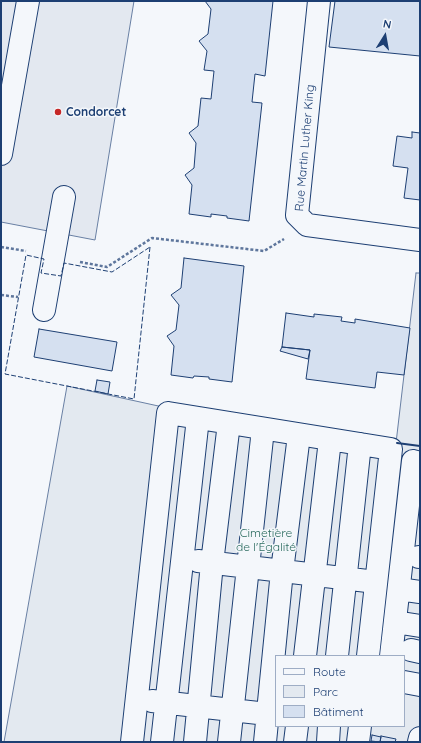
<!DOCTYPE html>
<html>
<head>
<meta charset="utf-8">
<style>
	body { margin:0 }
	#map { position:relative; width:421px; height:743px; overflow:hidden; background:#f4f7fb; font-family:Quicksand,sans-serif }
	canvas { display:block }
	.frame { position:absolute; inset:0; border:2px solid #1d3f73; pointer-events:none }
	.legend { position:absolute; left:275px; top:655px; width:130px; height:72px; box-sizing:border-box; background:#f4f7fb; border:1px solid #9eadc5; margin:0; padding:5px 7px; list-style:none; font-size:12px; color:#1d3f73 }
	.legend li { display:flex; align-items:center; gap:8px; height:20px }
	.legend b { width:20px; border:1px solid #9eadc5 }
	.north { position:absolute; left:365px; top:16px; width:40px; height:40px; -webkit-text-stroke:3px #f4f7fb; paint-order:stroke; rotate:11deg; font-size:11px; font-weight:700; line-height:16px; text-align:center; color:#1d3f73 }
	.north::after { content:''; display:block; margin:auto; width:14px; height:18px; background:#1d3f73; clip-path:polygon(50% 0,100% 100%,50% 72%,0 100%) }
</style>
</head>
<body>
<div id="map">
<canvas width="421" height="743"></canvas>
<div class="frame"></div>
<ul class="legend">
<li><b style="height:5px;background:#f4f7fb"></b>Route</li>
<li><b style="height:11px;background:#e3e9f0"></b>Parc</li>
<li><b style="height:11px;background:#d5e0f0"></b>Bâtiment</li>
</ul>
<div class="north">N</div>
</div>
<script>
const context = document.querySelector('canvas').getContext('2d');
context.lineJoin = 'round';
function paint(path, color) {
  context.fillStyle = color;
  context.fill(path, 'evenodd');
}
function toPath(rows) {
  const path = new Path2D();
  for (const r of rows) {
    path.moveTo(r[0], r[1]);
    for (let i = 2; i < r.length; i += 2) path.lineTo(r[i], r[i + 1]);
  }
  return path;
}
function strokePath(path, color, width, dash) {
  context.strokeStyle = color;
  context.lineWidth = width;
  context.lineCap = dash ? 'butt' : 'round';
  context.setLineDash(dash || []);
  context.stroke(path);
}
function label(font, color, halo, rows, align = 'center') {
  context.font = font + ' Quicksand,sans-serif';
  context.lineWidth = 3;
  context.setLineDash([]);
  context.textBaseline = 'middle';
  context.strokeStyle = halo;
  context.fillStyle = color;
  for (const [text, x, y, turn = 0] of rows) {
    context.save();
    context.translate(x, y);
    context.rotate((+turn || 0) * Math.PI / 180);
    context.textAlign = isNaN(turn) ? turn : align;
    if (halo) context.strokeText(text, 0, 0);
    context.fillText(text, 0, 0);
    context.restore();
  }
}
const green = toPath([
	[416,273,420,273,420,742,4,742,67,386,163,407,396,443,416,273],
	[276,656,404,656,404,726,276,726,276,656]
]);
paint(green, '#e3e9f0');
strokePath(green, '#687fa3', 1);
const parking = toPath([
	[1,1,134,1,95,240,1,222,1,1]
]);
paint(parking, '#e3e8f0');
strokePath(parking, '#687fa3', 1);
const building = toPath([
	[205,1,273,1,265,76,255,74,252,102,262,103,249,221,227,218,227,216,211,214,211,217,189,214,192,185,185,175,194,168,196,143,189,133,198,126,201,98,211,99,214,71,204,70,207,51,199,41,208,34,211,9,205,1],
	[335,1,420,1,420,56,329,47,335,1],
	[412,132,420,133,420,200,404,198,408,168,393,166,397,136,412,138,412,132],
	[184,258,244,266,232,382,209,379,209,377,194,376,193,378,171,375,174,346,167,336,176,330,179,305,171,295,181,288,184,258],
	[286,313,314,317,314,314,342,317,341,321,355,323,355,319,410,328,404,375,377,372,375,388,306,379,310,350,282,347,286,313],
	[39,329,117,342,112,371,34,357,39,329],
	[282,347,310,350,308,359,280,351,282,347],
	[97,380,110,382,108,394,95,391,97,380],
	[372,735,381,737,380,742,371,741,372,735],
	[381,736,396,739,395,742,380,742,381,736]
]);
paint(building, '#d5e0f0');
strokePath(building, '#1d3f73', 1);
const minor = toPath([
	[319,1,297,215,307,225,420,240],
	[1,154,28,1],
	[44,310,64,197],
	[419,557,420,557],
	[198,561,376,582],
	[399,589,420,592],
	[395,622,420,626],
	[411,650,420,652],
	[305,656,330,440],
	[337,656,360,444],
	[391,656,413,461,420,463],
	[404,682,420,685],
	[152,701,276,715],
	[132,742,168,413,391,449,368,656],
	[162,742,198,418],
	[195,742,212,563,229,423],
	[229,742,263,429],
	[265,742,282,571,299,435],
	[295,742,297,726],
	[328,742,329,726],
	[358,742,360,726],
	[419,742,420,738]
]);
strokePath(minor, '#1d3f73', 24);
strokePath(toPath([
	[1,247,26,251],
	[80,262,107,267,152,238,264,251,284,239],
	[1,295,18,297]
]), '#5e769c', 2.5, [3, 2]);
strokePath(minor, '#f4f7fb', 22);
strokePath(toPath([
	[150,247,134,399,5,374,26,255,44,259,41,273,61,276,64,263,112,272,150,247]
]), '#1d3f73', 1, [5, 2]);
strokePath(toPath([
	[397,443,420,446]
]), '#1d3f73', 2);
for (const [x, y, r, color] of [
	[58,112,4,"#c62828"]
]) {
  const dot = new Path2D();
  dot.arc(x, y, r, 0, 2 * Math.PI);
  context.fillStyle = color;
  context.fill(dot);
  strokePath(dot, '#f4f7fb', 1.5);
}
label('bold 12px', '#1d3f73', '#f4f7fb', [
	["Condorcet",66,112]
], 'left');
label('12px', '#1d3f73', '#f4f7fb', [
	["Rue Martin Luther King",305,148,-85]
]);
label('12px', '#2c6c60', '#f4f7fb', [
	["Cimetière",266,533],
	["de l'Égalité",266,547]
]);
</script>
</body>
</html>
